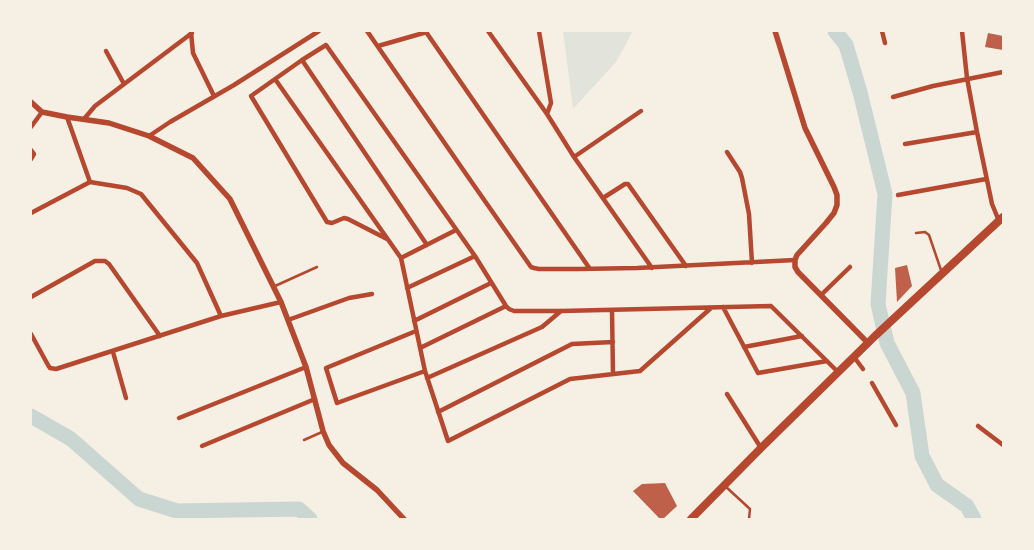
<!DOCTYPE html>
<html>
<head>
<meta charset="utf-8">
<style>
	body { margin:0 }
	#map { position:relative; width:1034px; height:550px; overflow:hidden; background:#f6efe4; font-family:Quicksand,sans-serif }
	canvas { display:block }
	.frame { position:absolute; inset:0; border:32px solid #f6efe4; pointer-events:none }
</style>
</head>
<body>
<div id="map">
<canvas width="1034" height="550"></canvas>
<div class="frame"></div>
</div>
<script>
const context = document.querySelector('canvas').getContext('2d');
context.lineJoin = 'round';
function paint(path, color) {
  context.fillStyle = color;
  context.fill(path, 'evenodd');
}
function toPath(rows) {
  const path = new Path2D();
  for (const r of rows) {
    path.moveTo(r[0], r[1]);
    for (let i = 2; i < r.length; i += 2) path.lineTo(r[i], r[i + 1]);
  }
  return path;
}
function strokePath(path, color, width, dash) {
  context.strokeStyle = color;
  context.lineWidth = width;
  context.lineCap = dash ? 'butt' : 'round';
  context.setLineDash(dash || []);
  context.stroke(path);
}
paint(toPath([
	[563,31,633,31,616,62,573,109]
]), '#e2e4dc');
strokePath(toPath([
	[835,31,846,45,860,92,885,194,878,304,887,343,913,393,922,456,937,485,967,506,974,519],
	[31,416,71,439,139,499,177,511,299,509,310,519]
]), '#c9d6d2', 15);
paint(toPath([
	[988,33,1003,36,1003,50,985,47],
	[907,265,912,286,897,302,895,268],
	[665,483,677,506,663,519,660,519,633,491,642,484]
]), '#bf614a');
strokePath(toPath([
	[916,233,925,232,929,235,942,273],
	[275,286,317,267],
	[304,440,322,432],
	[725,486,750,509,749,519]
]), '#b5482f', 2.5);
strokePath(toPath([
	[367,31,473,184,531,267,534,268,539,269,579,269,637,268,795,260],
	[488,31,547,114,574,157,652,268],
	[539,31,551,103,547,114],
	[882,31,885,43],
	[962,31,967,78,977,132,992,204,999,221],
	[191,32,193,53,214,96],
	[426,32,590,269],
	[378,46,427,32],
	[106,51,124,84],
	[302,60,427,245],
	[275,79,401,258,425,371,448,441,570,379,640,371,711,308],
	[893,97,933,86,1003,72],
	[67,117,90,182],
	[84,119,95,106,192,33],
	[31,127,42,112],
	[149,136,170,122,234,85,319,31],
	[905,144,977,132],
	[31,150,34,154,31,159],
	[727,152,740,172,742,178,749,214,752,263],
	[574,157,641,111],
	[898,195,986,179],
	[603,198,625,184,628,184,686,266],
	[31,213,90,182,127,188,141,194,197,263,221,316],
	[387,239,348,219,344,218,332,223,327,222,251,96,302,60,326,45,475,256,506,306,509,309,514,311,561,311,771,306,838,372],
	[401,258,456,230],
	[407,288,475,256],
	[821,295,850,267],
	[31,297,95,261,105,261,109,264,160,336],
	[723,307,758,373,827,361],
	[612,310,613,374],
	[288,320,349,298,372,294],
	[414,321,491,283],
	[416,331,326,368,337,403,425,371],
	[31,334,48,365,50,368,56,369,221,316,281,302],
	[744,347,802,336],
	[420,348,506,306],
	[113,352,126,398],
	[854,357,863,369],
	[427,378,542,327,561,311],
	[872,383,896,425],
	[727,394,761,448],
	[438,412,572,344,613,342],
	[179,418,306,367],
	[978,426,1003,445],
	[202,446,315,399]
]), '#b5482f', 4.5);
strokePath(toPath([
	[775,31,805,128,834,187,837,195,837,205,834,213,826,223,797,255,795,260,795,267,798,272,868,343],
	[31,102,42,112,67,117,109,123,149,136,193,158,230,199,281,302,306,367,323,431,329,445,343,463,377,490,404,519]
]), '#b5482f', 5.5);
strokePath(toPath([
	[691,519,761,448,875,336,1003,217]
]), '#b5482f', 8);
</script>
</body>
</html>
